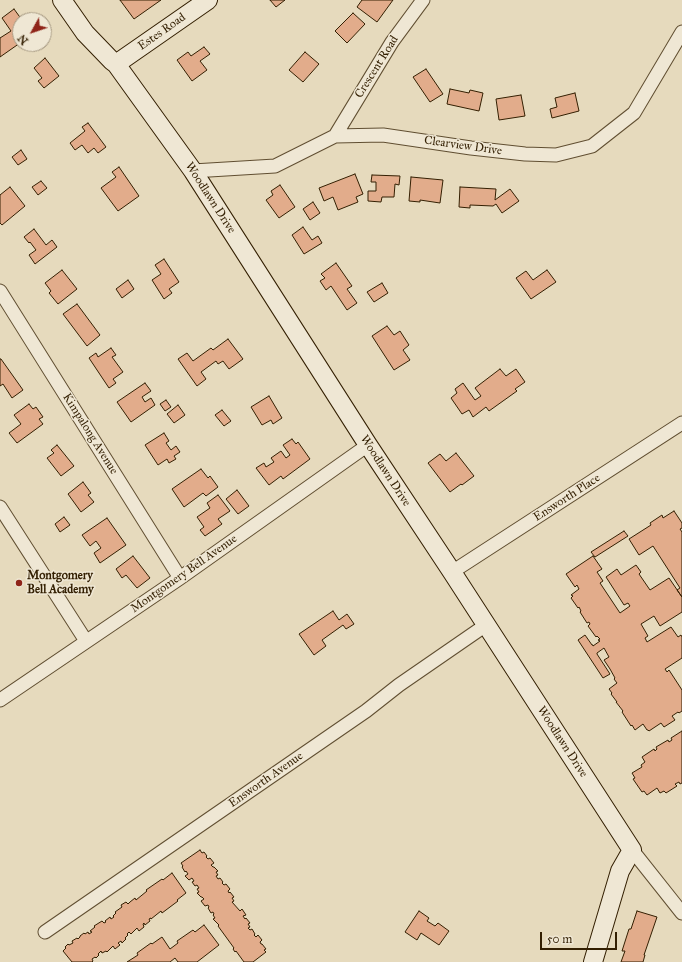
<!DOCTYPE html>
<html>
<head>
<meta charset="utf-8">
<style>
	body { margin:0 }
	#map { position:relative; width:682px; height:962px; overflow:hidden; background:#e6dabd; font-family:"IM FELL Great Primer",serif }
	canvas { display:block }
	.north { position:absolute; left:12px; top:12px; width:40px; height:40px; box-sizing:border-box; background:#efe7d4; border:1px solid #a49780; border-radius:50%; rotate:230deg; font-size:11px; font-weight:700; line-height:16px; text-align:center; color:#331f02 }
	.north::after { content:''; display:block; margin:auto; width:14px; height:18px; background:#8f2418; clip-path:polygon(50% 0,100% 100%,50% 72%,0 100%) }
	.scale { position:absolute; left:540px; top:932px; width:77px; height:18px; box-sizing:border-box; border:2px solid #331f02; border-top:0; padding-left:5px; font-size:12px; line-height:14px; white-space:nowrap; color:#331f02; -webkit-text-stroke:3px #efe7d4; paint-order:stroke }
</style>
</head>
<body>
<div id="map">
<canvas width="682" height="962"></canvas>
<div class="north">N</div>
<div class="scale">50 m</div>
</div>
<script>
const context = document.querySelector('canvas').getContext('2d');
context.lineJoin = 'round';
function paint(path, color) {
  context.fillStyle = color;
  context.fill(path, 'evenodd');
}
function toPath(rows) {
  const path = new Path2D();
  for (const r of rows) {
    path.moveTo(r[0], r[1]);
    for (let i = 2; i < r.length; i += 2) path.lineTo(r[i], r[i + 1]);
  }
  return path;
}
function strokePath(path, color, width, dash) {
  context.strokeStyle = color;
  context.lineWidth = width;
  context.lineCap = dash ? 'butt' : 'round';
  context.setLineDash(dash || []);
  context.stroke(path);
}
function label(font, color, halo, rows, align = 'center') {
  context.font = font + ' "IM FELL Great Primer",serif';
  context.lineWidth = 3;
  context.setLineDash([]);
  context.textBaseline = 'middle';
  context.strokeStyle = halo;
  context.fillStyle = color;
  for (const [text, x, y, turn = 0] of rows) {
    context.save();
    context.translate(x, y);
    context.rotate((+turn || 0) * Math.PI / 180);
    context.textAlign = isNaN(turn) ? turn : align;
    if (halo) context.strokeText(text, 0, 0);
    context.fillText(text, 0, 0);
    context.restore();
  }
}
const building = toPath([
	[120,0,161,0,134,19,120,0],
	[270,0,285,0,276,7,270,0],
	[362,0,393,0,377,22,357,7,362,0],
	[14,9,22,20,20,20,20,43,0,57,0,38,11,31,2,18,14,9],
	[353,13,365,24,347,43,335,31,353,13],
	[204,47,210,54,200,61,207,70,192,81,177,60,188,52,191,56,204,47],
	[305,52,319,64,303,82,289,70,305,52],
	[45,58,59,76,44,88,38,81,42,78,34,68,45,58],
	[426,69,443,94,430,102,413,77,426,69],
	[450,89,469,93,470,90,483,93,479,111,447,104,450,89],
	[575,93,579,111,552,118,550,109,557,107,555,98,575,93],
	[521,95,525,116,499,120,496,99,521,95],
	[88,123,106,147,98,153,94,148,88,153,82,145,75,150,70,143,85,131,82,127,88,123],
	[21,150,27,159,18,165,12,157,21,150],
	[119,167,139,196,118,211,101,188,116,177,112,172,119,167],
	[355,174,363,194,356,197,358,202,338,210,333,197,324,201,319,188,355,174],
	[372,175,400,176,399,185,395,184,394,197,382,197,381,202,368,201,368,191,376,191,376,182,371,182,372,175],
	[411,177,443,180,440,203,420,200,420,202,409,201,411,177],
	[41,181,47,188,38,195,32,187,41,181],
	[280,185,295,207,279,218,266,200,273,195,271,191,280,185],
	[10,187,25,206,2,225,0,223,0,195,10,187],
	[460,187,496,189,495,200,510,189,519,201,502,213,496,204,493,206,470,205,470,208,459,207,460,187],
	[313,202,320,213,310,220,303,209,313,202],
	[303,227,312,240,318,236,322,243,304,254,292,235,303,227],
	[34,229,46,245,52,240,57,247,35,264,29,255,36,250,30,242,29,243,24,237,34,229],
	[164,259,179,282,169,289,172,293,164,299,152,280,161,274,155,265,164,259],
	[336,263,352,286,347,289,357,303,347,310,331,286,326,290,320,281,325,278,321,274,336,263],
	[62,270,77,289,58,304,49,293,51,291,45,283,62,270],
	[547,270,556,282,531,299,516,278,526,271,533,280,547,270],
	[128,280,134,289,122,298,116,289,128,280],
	[382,283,388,293,374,302,367,292,382,283],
	[77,304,100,335,87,346,63,314,77,304],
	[387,326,394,335,400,331,409,345,403,350,410,360,394,370,372,336,387,326],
	[228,339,243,359,229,369,223,361,218,364,216,361,201,372,206,379,197,386,178,359,187,353,193,361,211,348,213,350,228,339],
	[111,348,116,355,112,357,123,372,113,379,116,383,109,388,89,358,96,353,98,357,111,348],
	[0,359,1,359,23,390,12,398,3,384,0,386,0,359],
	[500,369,506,376,516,369,525,382,515,389,517,391,489,411,486,407,473,417,469,410,462,414,451,398,457,393,455,389,463,383,475,400,481,396,475,388,500,369],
	[145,383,151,391,142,397,145,402,151,398,155,405,131,422,117,402,145,383],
	[269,396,282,418,273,424,271,420,262,425,251,407,269,396],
	[166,400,171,407,165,411,160,404,166,400],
	[29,404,33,409,36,407,43,417,39,419,43,424,17,443,9,433,21,424,14,415,29,404],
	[178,405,185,415,174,423,167,414,178,405],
	[222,410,231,421,224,426,215,415,222,410],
	[164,433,169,441,166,443,171,450,176,446,180,452,174,456,176,459,169,463,167,459,158,465,145,445,164,433],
	[292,439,296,444,298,442,310,459,283,479,281,476,269,485,256,468,264,463,266,467,274,462,271,458,281,451,286,458,290,455,283,445,292,439],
	[57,445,74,466,61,476,47,458,54,453,51,450,57,445],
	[456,453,474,476,462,485,461,484,450,492,428,463,440,454,446,461,456,453],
	[201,469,208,478,210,476,218,487,206,496,203,493,184,507,172,489,201,469],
	[83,482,91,493,88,495,94,502,81,512,68,494,83,482],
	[237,490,249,506,238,514,226,499,237,490],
	[218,495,230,511,218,519,222,524,205,536,200,530,204,527,197,517,210,508,207,503,218,495],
	[674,511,682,523,682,528,680,529,682,532,682,597,677,590,680,588,653,546,639,555,629,539,651,525,650,523,662,515,663,518,674,511],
	[64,517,70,525,60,532,55,524,64,517],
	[107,518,126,545,100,563,94,553,101,548,96,541,90,546,82,535,107,518],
	[624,531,628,536,595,557,591,552,624,531],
	[133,556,150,578,137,588,126,575,122,578,116,569,133,556],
	[593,556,602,569,597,572,603,581,600,583,620,613,630,606,628,603,624,605,606,577,617,569,621,575,636,565,641,572,639,574,650,590,669,578,682,597,682,612,660,626,654,616,641,624,648,636,645,638,647,642,671,627,678,637,681,635,682,637,682,658,665,669,667,672,669,670,682,690,682,711,679,713,678,712,672,716,675,720,664,727,661,723,649,731,648,730,647,730,643,724,635,730,632,725,631,726,622,712,623,711,616,702,617,702,611,694,612,693,609,689,617,683,614,679,615,678,610,669,604,660,609,657,604,648,597,653,597,654,610,674,603,678,578,640,585,635,592,645,593,645,593,646,600,641,598,640,600,639,597,636,596,637,588,626,590,624,589,622,587,623,580,612,581,611,579,607,578,608,571,598,573,596,571,595,579,589,577,585,575,587,566,574,593,556],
	[333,611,339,620,347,614,354,624,346,629,343,625,322,640,326,646,314,655,299,634,333,611],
	[682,731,682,783,680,784,679,782,675,784,677,786,666,793,664,791,660,793,657,788,647,795,644,791,642,792,633,779,635,778,632,773,642,767,641,765,645,762,642,757,654,749,655,751,657,749,656,747,668,740,669,742,672,740,671,738,682,731],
	[200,850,202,853,204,852,207,856,206,857,208,859,210,858,214,863,211,865,213,867,214,867,218,871,216,872,218,875,216,876,218,879,220,878,223,882,222,883,224,885,226,884,230,889,228,891,229,893,230,892,234,897,232,898,234,901,232,902,240,911,242,909,246,915,243,916,245,919,246,918,250,923,248,924,250,927,248,928,250,930,252,929,255,934,254,935,256,937,258,935,262,940,260,942,261,944,262,944,266,949,264,950,266,952,253,962,244,962,236,951,235,952,233,949,234,948,218,926,219,925,213,919,215,918,213,915,214,914,213,912,211,913,208,908,209,907,208,905,205,906,201,901,204,899,202,897,201,897,197,893,199,892,197,889,199,888,197,885,195,886,192,882,194,881,192,878,189,880,185,876,188,874,186,871,185,872,182,867,183,866,181,863,200,850],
	[172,873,186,893,177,900,178,901,162,913,161,911,151,919,151,918,149,919,150,921,145,925,144,923,143,924,144,927,139,931,137,928,131,934,129,932,127,934,128,935,125,938,126,939,122,943,121,941,118,943,120,945,115,949,113,946,107,952,106,951,102,953,101,951,98,954,99,955,96,958,95,957,92,959,93,961,92,962,72,962,63,951,66,948,65,947,68,944,69,945,73,943,72,941,77,938,78,939,80,937,80,936,84,933,85,934,88,932,89,934,92,932,90,931,95,927,94,926,102,921,104,923,106,922,105,921,110,917,111,919,114,917,113,916,116,913,115,912,122,907,121,905,126,902,128,904,130,902,135,898,136,900,147,891,146,890,162,879,163,880,172,873],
	[419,911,429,918,427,921,435,926,438,923,449,931,439,945,421,933,417,940,405,932,419,911],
	[637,911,657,917,644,955,645,955,643,962,621,962,625,951,622,951,629,929,631,929,637,911],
	[204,925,219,945,197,962,178,962,175,958,170,962,127,962,138,955,137,953,151,943,152,944,162,937,170,949,178,943,177,941,193,930,195,932,204,925]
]);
paint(building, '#e2ac8b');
strokePath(building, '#331f02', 1);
const street = toPath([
	[335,136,392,42,423,0],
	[193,171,275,166,335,136,383,135,471,148,525,154,556,155,592,146,634,113,682,32],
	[0,291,180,578],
	[0,507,86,641],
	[452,572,682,423],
	[0,700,180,578,368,445],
	[632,850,682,913],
	[45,932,366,711,399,685,486,625]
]);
const secondary = toPath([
	[62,0,85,33,112,61,116,64,193,171,368,445,452,572,632,850,620,871,593,962],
	[116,64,208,0]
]);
strokePath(street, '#604e31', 15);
strokePath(secondary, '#331f02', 20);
strokePath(street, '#efe7d4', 13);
strokePath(secondary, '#efe7d4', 18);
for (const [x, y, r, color] of [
	[19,583,4,"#8f2418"]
]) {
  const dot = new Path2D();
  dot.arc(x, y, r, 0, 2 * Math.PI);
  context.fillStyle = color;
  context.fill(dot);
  strokePath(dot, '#efe7d4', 1.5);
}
label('12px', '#331f02', '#efe7d4', [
	["Estes Road",162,32,-35],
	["Crescent Road",377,67,-58],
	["Clearview Drive",463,146,8],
	["Woodlawn Drive",210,198,57],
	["Kimpalong Avenue",90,434,58],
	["Woodlawn Drive",385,471,57],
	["Ensworth Place",567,498,-33],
	["Montgomery Bell Avenue",184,574,-35],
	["Woodlawn Drive",562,742,57],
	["Ensworth Avenue",266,780,-35]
]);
label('bold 12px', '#331f02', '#efe7d4', [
	["Montgomery",27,576],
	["Bell Academy",27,590]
], 'left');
</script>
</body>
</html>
